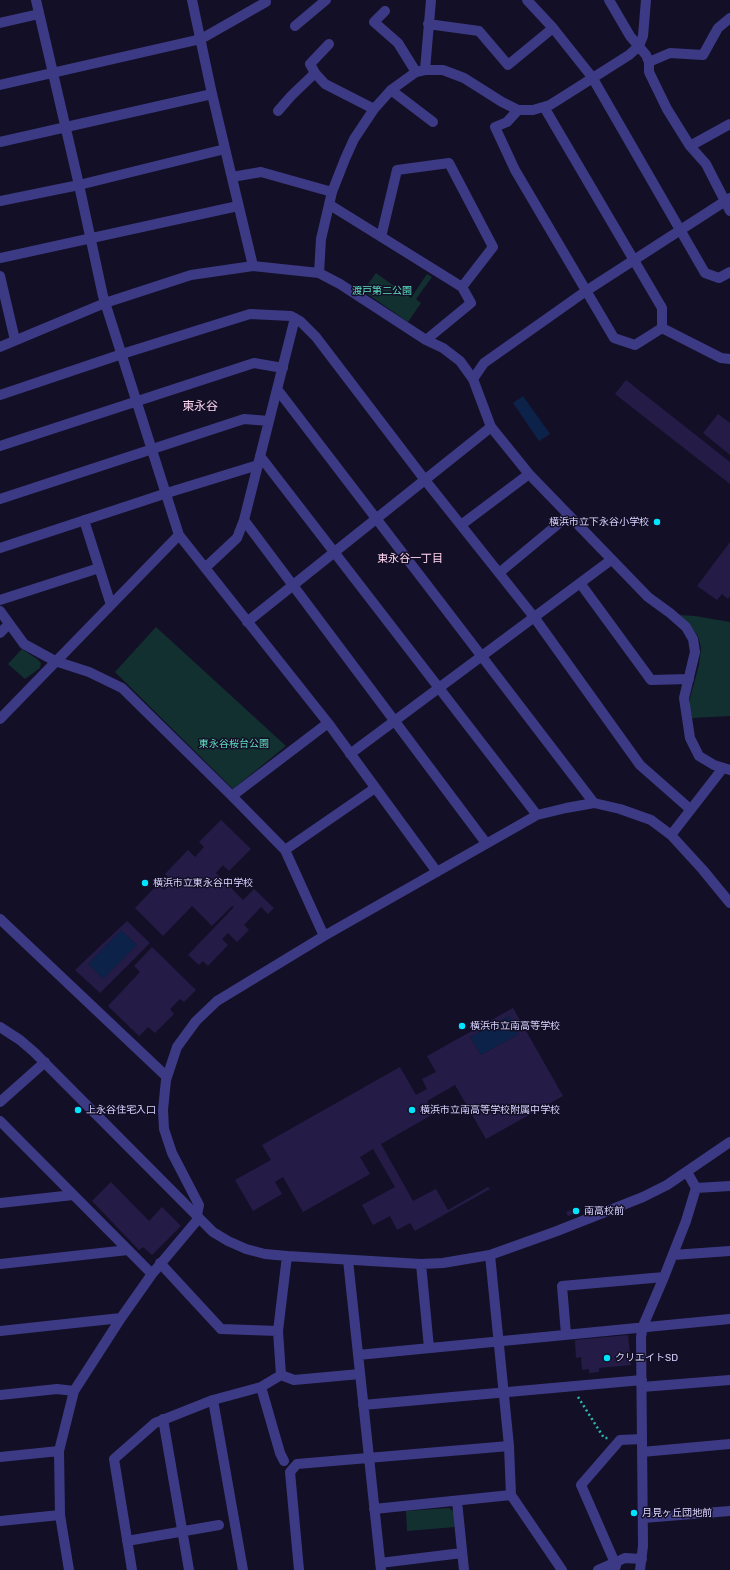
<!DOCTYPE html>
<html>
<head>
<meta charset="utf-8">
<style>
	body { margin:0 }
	canvas { display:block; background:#130f26 }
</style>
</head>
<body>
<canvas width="730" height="1570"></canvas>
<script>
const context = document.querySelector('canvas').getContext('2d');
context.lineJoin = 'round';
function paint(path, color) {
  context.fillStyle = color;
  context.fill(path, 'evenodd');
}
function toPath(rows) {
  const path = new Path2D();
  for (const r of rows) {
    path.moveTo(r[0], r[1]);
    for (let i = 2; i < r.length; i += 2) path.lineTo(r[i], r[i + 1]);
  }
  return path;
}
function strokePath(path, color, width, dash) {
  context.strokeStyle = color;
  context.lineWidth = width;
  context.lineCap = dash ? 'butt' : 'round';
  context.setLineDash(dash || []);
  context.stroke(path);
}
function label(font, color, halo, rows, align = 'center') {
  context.font = font + ' Rubik,"Noto Sans JP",sans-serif';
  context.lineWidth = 3;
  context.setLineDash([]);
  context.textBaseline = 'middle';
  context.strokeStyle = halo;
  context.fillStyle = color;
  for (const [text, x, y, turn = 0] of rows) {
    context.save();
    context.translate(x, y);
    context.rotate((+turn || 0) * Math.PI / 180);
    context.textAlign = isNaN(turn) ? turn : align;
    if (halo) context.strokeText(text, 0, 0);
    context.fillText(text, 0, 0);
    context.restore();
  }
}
paint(toPath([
	[376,273,411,298,427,274,432,277,416,299,421,303,408,322,363,291],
	[679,615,695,616,730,622,730,716,692,718,690,708,690,698,699,665,701,648,698,636,691,627],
	[156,627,286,746,233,789,115,672],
	[22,649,37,659,41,663,40,668,25,679,8,664],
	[449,1508,454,1512,455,1527,407,1531,406,1511]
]), '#12302f');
paint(toPath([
	[523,396,550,434,539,441,513,403],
	[121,930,137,945,103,979,88,964],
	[509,1016,519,1034,481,1055,470,1037]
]), '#0c2248');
paint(toPath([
	[626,380,730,462,730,484,615,394],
	[718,414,730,423,730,455,703,433],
	[730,542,730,596,728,599,722,594,717,600,697,586],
	[221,820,251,849,229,871,223,865,216,873,243,900,254,889,274,908,268,914,261,907,244,925,249,930,237,942,228,933,222,939,228,945,208,966,203,961,199,965,188,955,234,907,232,906,212,926,192,906,163,936,135,908,158,884,164,890,173,881,165,874,188,850,195,857,204,847,199,842],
	[127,921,150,943,100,993,75,970],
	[121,930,137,945,103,979,88,964],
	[152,947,196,990,184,1002,180,999,170,1009,174,1014,155,1033,148,1027,139,1036,108,1006,140,972,134,966],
	[513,1008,563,1096,486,1139,455,1085,427,1101,435,1113,381,1144,413,1201,436,1189,448,1210,488,1187,490,1189,415,1231,410,1223,397,1230,390,1216,373,1225,362,1205,395,1187,373,1149,360,1157,370,1174,303,1212,283,1177,275,1182,282,1194,253,1211,235,1180,271,1160,262,1145,400,1067,416,1095,427,1089,422,1079,436,1072,427,1056],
	[509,1016,519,1034,481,1055,470,1037],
	[111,1182,149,1221,162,1207,181,1226,152,1255,143,1247,139,1250,92,1201],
	[577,1208,578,1212,568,1216,566,1212],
	[628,1335,631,1365,599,1368,599,1372,589,1373,589,1369,582,1370,581,1357,576,1358,575,1340]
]), '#241b47');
strokePath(toPath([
	[578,1397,604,1438,608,1438]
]), '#2fb8b0', 2.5, [2, 3]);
strokePath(toPath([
	[36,0,79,185,103,296,179,535],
	[192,0,212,94,253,266],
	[527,0,553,28,592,77,705,273,719,278,730,272],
	[609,0,630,36,646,55,649,62,649,72,667,109,690,146,706,164,730,211],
	[385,11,374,22,398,43,416,72],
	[0,23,39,14],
	[428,24,479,31,508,65,553,28],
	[295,26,326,0],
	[329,44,310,64,315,73,325,84,374,109],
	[649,62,670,53,703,55,718,28,730,18],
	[425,70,431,0],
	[0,85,201,39,266,2,265,0],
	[391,90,433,122],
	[518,110,507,122,495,127,515,170,614,338,635,345,662,328,662,308,544,107],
	[278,111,291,96,315,73],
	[0,142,212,94],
	[690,146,730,124],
	[232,177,261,172,332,192],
	[0,201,79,185,225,149],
	[330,205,462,287,471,303,426,340],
	[381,237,397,170,449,163,493,247,462,287],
	[0,258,238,206],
	[319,273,321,239,332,192,345,159,354,139,374,109,391,90,416,72,425,70,443,70,464,78,502,102,518,110,533,110,550,105,629,55,639,46,643,36,646,0],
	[0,276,15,340],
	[662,328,721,358,730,359],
	[0,347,105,303,191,275,253,266,319,273,340,284,426,340,443,348,460,361,473,379,491,427,529,474,648,597,670,613,686,627,693,639,695,652,684,698,690,738,699,756,714,765,730,770],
	[473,379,484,363,586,291,730,198],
	[277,389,594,803],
	[0,395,122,354,250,314,291,316,300,321,316,337,425,480,534,617,640,765,690,809],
	[0,446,254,363,283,368],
	[260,456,537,815],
	[0,499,244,419,269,421],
	[84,520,111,605],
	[244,520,486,843],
	[461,525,529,474],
	[0,548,167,493,258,465],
	[205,568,237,538,244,520,295,318],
	[499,573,569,515],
	[580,583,651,680,689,679],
	[0,600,99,568],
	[0,611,24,644,55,661,89,672,122,688,232,796,285,850,324,936,217,1001,196,1021,177,1047,166,1080,163,1110,164,1129,172,1153,199,1205,197,1215],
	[247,622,491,427],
	[0,633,9,624],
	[0,719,179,535,328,723,437,872],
	[350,754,611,560],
	[232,796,328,723],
	[671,835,723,768],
	[285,850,375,788],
	[0,919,167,1077],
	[324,936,537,815,566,808,594,803,620,809,651,820,671,835,703,870,730,903],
	[0,1027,20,1040,34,1052,213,1232,228,1241,246,1249,265,1254,287,1256,421,1264,443,1263,490,1255,557,1231,643,1197,667,1185,730,1142],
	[0,1102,45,1062],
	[0,1121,152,1274],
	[696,1188,730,1186],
	[0,1203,73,1195],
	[490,1255,509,1446,511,1495,562,1570],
	[673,1255,730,1251],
	[348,1260,381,1570],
	[160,1263,221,1329,278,1331],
	[0,1264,128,1250],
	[421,1264,429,1348],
	[0,1331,121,1318],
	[566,1334,562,1286,664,1277],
	[358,1355,730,1319],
	[281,1375,294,1380,360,1374],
	[261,1387,280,1453,284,1461],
	[642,1387,730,1380],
	[0,1395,57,1389,74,1391],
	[213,1400,243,1570],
	[363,1405,642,1380],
	[163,1419,189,1570],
	[642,1452,730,1444],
	[0,1457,59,1451],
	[457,1501,464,1570],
	[374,1509,511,1495],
	[643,1518,730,1511],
	[0,1521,60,1515],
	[127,1541,219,1525],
	[380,1563,462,1553],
	[69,1570,60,1515,59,1451,74,1391,121,1318,152,1274,199,1218],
	[132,1570,114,1459,155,1423,213,1400,261,1387,281,1375,278,1331,287,1256],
	[299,1570,290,1472,297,1464,509,1446],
	[598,1570,625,1558,642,1559],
	[614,1570,616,1566,615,1563,581,1485,620,1440,642,1439],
	[640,1570,643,1546,641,1337,643,1326,664,1277,686,1221,696,1188,687,1172]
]), '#3d3a85', 10);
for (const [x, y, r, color] of [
	[657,522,4,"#00e5ff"],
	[145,883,4,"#00e5ff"],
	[462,1026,4,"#00e5ff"],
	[78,1110,4,"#00e5ff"],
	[412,1110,4,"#00e5ff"],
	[576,1211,4,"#00e5ff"],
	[607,1358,4,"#00e5ff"],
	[634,1513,4,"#00e5ff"]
]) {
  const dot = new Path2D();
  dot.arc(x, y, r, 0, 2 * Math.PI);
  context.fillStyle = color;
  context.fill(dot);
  strokePath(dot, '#130f26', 1.5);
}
label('10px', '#5fe0c0', '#130f26', [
	["渡戸第二公園",382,291],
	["東永谷桜台公園",234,744]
]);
label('10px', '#d9d4ff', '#130f26', [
	["横浜市立下永谷小学校",649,522,"right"],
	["横浜市立東永谷中学校",153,883],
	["横浜市立南高等学校",470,1026],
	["上永谷住宅入口",86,1110],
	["横浜市立南高等学校附属中学校",420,1110],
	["南高校前",584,1211],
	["クリエイトSD",615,1358],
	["月見ヶ丘団地前",642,1513]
], 'left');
label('11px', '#ffd6f0', '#130f26', [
	["東永谷一丁目",410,559]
]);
label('12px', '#ffd6f0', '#130f26', [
	["東永谷",200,407]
]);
</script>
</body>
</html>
